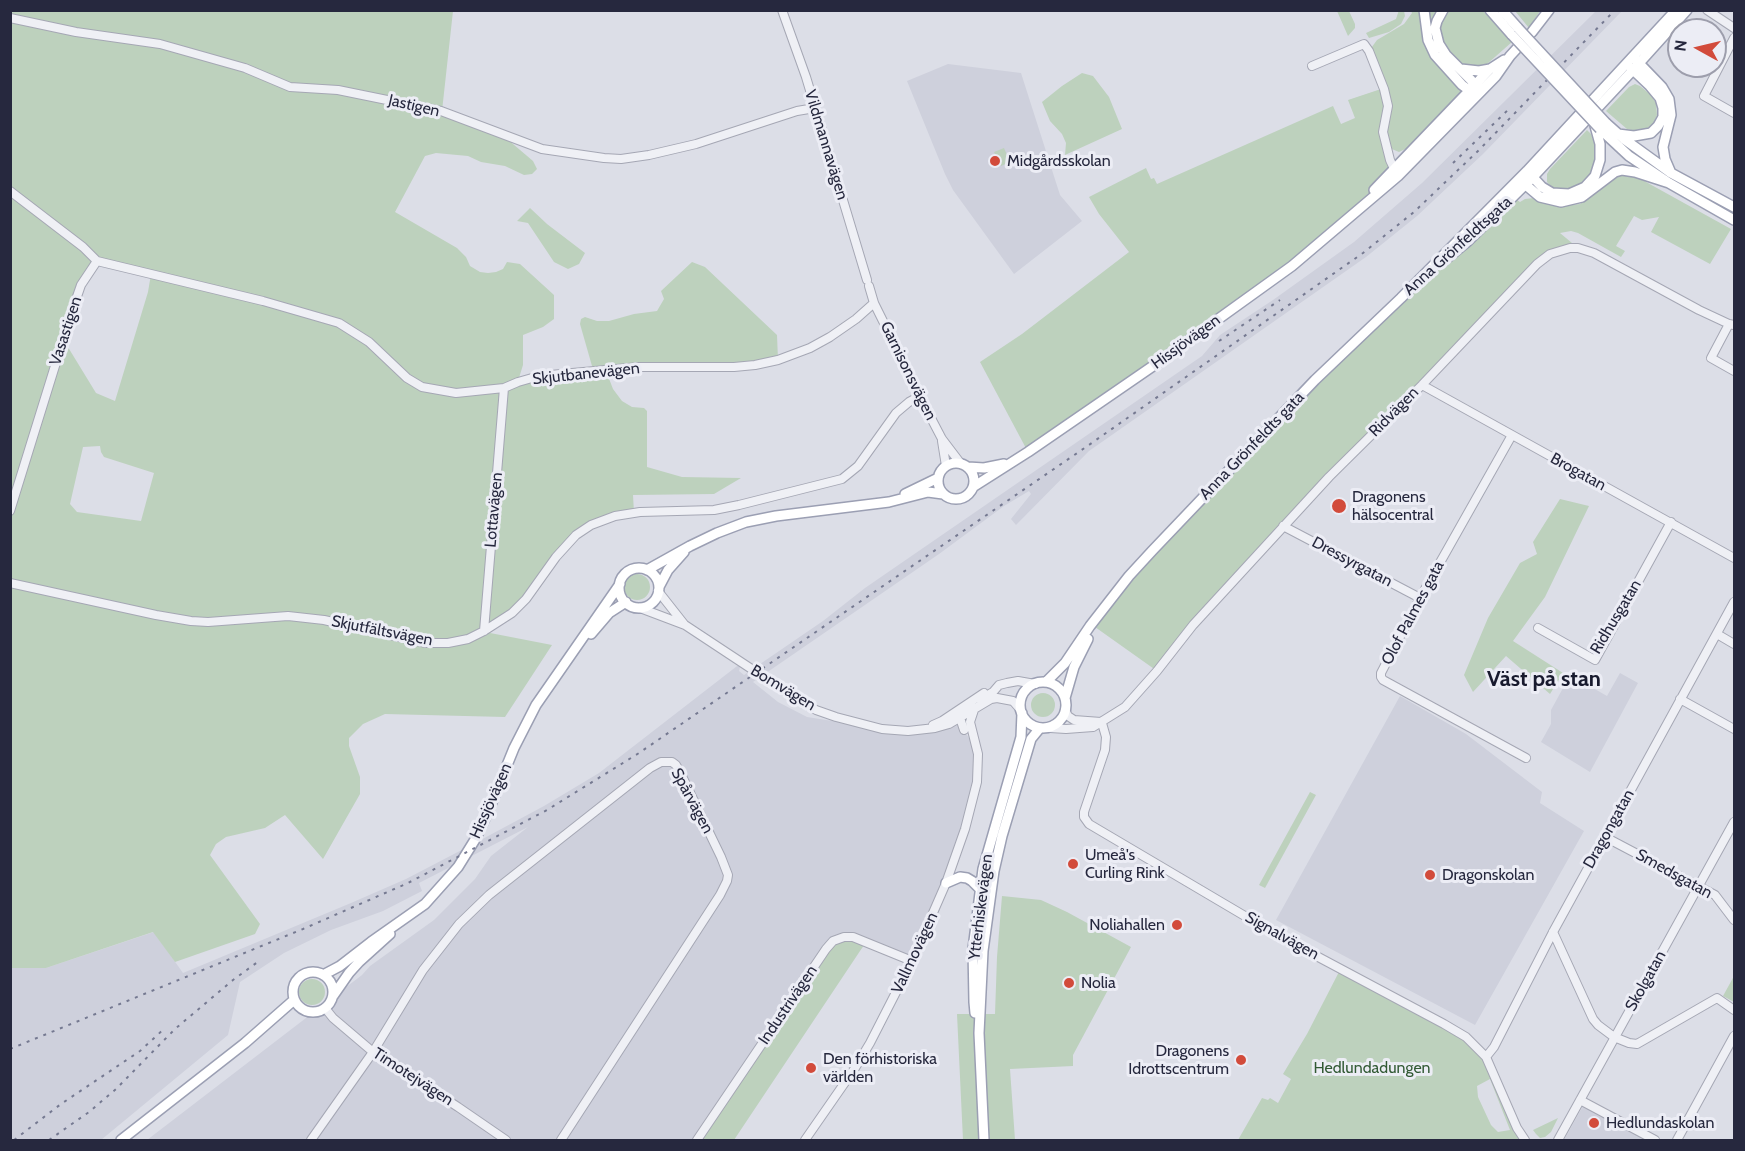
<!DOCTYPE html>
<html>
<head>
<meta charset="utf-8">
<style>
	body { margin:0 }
	#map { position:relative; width:1745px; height:1151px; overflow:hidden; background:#dcdee7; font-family:Cabin,sans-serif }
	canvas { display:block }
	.frame { position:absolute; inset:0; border:12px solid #26283e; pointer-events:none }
	.north { position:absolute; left:1667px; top:18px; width:60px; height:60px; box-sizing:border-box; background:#ecedf5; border:2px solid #9d9eac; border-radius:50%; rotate:278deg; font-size:16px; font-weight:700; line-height:24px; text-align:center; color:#26283e }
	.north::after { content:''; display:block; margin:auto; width:21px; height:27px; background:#d24b3b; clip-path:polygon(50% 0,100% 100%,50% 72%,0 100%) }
</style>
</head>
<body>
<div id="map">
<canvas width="1745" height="1151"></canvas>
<div class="frame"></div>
<div class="north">N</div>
</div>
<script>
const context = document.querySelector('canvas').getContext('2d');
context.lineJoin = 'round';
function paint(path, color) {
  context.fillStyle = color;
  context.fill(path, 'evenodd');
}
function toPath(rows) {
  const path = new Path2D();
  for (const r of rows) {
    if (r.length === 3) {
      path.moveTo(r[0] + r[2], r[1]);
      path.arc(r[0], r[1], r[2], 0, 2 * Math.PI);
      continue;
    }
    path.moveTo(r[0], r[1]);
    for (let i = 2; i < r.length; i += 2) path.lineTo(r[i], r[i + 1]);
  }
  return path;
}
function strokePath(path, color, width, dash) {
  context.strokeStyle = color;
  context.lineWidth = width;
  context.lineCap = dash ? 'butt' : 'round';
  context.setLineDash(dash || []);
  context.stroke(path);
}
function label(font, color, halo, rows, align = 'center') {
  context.font = font + ' Cabin,sans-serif';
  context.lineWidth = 6;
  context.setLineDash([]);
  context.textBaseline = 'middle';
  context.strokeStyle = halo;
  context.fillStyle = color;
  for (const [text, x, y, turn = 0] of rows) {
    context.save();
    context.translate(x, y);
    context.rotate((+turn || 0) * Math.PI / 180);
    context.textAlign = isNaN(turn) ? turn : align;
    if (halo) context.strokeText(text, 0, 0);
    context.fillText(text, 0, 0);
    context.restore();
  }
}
paint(toPath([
	[1596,11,1622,11,1483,154,1417,216,1366,257,1089,451,1016,525,1011,519,1031,494,1029,491,1004,506,939,554,753,682,778,702,807,717,896,731,954,724,960,726,976,747,978,754,965,829,912,961,867,942,697,1140,147,1140,362,975,370,966,434,920,475,879,491,856,528,827,419,883,422,891,383,911,331,930,284,953,240,982,228,1035,101,1140,11,1140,11,968,46,968,154,932,183,973,351,903,406,879,477,842,544,806,599,773,741,663,739,671,744,675,823,621,865,588,1202,356,1220,335,1273,300,1354,242,1422,183],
	[948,64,1021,73,1060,195,1082,221,1014,274,953,190,945,174,907,81],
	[1620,673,1638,683,1590,772,1541,742,1551,724,1551,710,1569,677,1578,682,1579,680,1607,696],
	[1400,696,1466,734,1542,792,1540,803,1584,831,1475,1025,1276,920],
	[1583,1106,1645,1140,1564,1140]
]), '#ced0dc');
paint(toPath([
	[1399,10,1404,11,1405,16,1401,24,1389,32,1369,38,1366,33,1396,19],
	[11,11,453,11,442,111,500,133,533,161,537,169,532,174,524,175,505,166,481,162,468,156,436,153,425,156,395,212,457,248,466,257,470,266,480,272,488,273,496,272,503,269,507,262,520,264,554,295,554,319,543,327,523,335,523,365,518,381,594,373,580,324,581,319,585,317,597,321,609,321,634,314,657,311,664,299,661,291,692,262,705,267,777,335,778,360,756,365,608,370,608,376,613,389,622,401,632,407,644,408,647,411,647,467,682,477,741,478,714,494,633,495,634,513,615,516,576,535,526,599,485,632,552,645,505,717,385,714,363,724,349,738,349,746,360,777,360,794,323,859,285,815,265,828,226,837,216,844,210,855,260,924,255,934,175,962,153,932,46,968,11,968],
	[97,261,151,274,148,292,115,401,96,393,63,339,81,285],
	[100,446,101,452,104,457,154,473,141,521,77,512,70,504,83,447],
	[1337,11,1349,11,1355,24,1355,28,1348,36],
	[1411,11,1483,11,1512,42,1487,64,1416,144,1399,152,1387,147,1394,170,1339,226,1028,452,980,362,1022,334,1129,252,1099,214,1089,197,1146,168,1151,179,1154,178,1157,184,1333,106,1341,124,1355,118,1348,100,1384,88,1369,51,1377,40,1404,24,1412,13],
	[1515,11,1540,11,1529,28],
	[1082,73,1093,76,1109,97,1122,129,1065,155,1066,143,1062,134,1050,121,1042,102,1062,86],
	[1635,84,1640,86,1651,95,1656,103,1657,115,1653,124,1645,130,1636,131,1627,129,1606,111,1629,87],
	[1587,130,1591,134,1596,148,1595,162,1590,174,1581,184,1573,189,1562,190,1552,188,1547,182,1547,174,1550,169],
	[1004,148,1010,162,1001,166,994,152],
	[1625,174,1637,177,1731,229,1710,264,1651,232,1659,217,1642,220,1634,216,1616,246,1625,251,1621,257,1578,233,1571,231,1560,233,1578,248,1550,254,1283,526,1157,671,1095,627,1110,601,1315,380,1513,197,1520,202,1525,199,1534,198,1551,205,1562,206,1580,204,1615,178],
	[530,208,547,224,585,253,579,264,568,269,554,262,528,223,517,221],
	[1560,499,1589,506,1545,597,1513,641,1563,673,1550,694,1506,656,1473,692,1464,675,1488,618,1520,563,1537,554,1533,542],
	[637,587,13],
	[1043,705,12],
	[1310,792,1316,795,1265,888,1259,885],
	[1002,896,1041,900,1067,912,1131,947,1073,1055,1073,1066,1010,1069,1015,1140,963,1140,957,1014,995,1014,997,957],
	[839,938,866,942,734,1140,697,1140,826,949],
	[1341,968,1444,1024,1486,1057,1525,1140,1238,1140,1262,1098,1268,1100,1270,1098,1278,1103,1291,1079,1283,1074,1307,1034],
	[1490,1079,1510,1130,1498,1132,1491,1125,1478,1097,1477,1086],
	[1734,976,1734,1002,1723,996],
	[312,992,13],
	[1558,1118,1551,1132,1545,1137,1540,1138,1536,1134,1533,1130]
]), '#bdd1bd');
const minor = toPath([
	[782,10,806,77,867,280],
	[1707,10,1734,28],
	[10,18,76,32,160,44,245,68,290,87,338,90,441,111,542,149,604,158,621,159,649,155,696,144,797,111,815,108],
	[1734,38,1704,96,1734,113],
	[1312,66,1364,44,1369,51,1384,89,1388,106,1383,132,1390,160,1396,173],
	[10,191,83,247,97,261],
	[97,261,263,301,339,323,369,342,407,378,422,387,456,393,504,388,518,382,539,376,639,367,734,367,755,365,778,360,810,348,830,337,856,319,874,303],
	[869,286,874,303,931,418,942,439,961,464],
	[1729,324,1711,358,1734,371],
	[1422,385,1734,558],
	[1512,435,1420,598,1381,673,1381,677,1383,680,1526,758],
	[942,441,946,466],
	[10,511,72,311,81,285,97,261],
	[1283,526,1420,598],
	[10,583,156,615,191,621,208,622,288,616,324,620,426,643,448,643,468,639,484,631,512,613,526,599,556,557,576,535,591,525,615,516,640,512,714,510,739,505,842,479,858,466,896,413,909,402,920,396],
	[658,591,684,624],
	[640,608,685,625,800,701,816,710,836,717,882,729,908,731,935,728,949,724,991,699,997,698,1013,701,1020,709],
	[1538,628,1595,660,1671,522],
	[484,631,504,388],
	[1717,634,1734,644],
	[1680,699,1734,729],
	[980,700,993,692,999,685,1007,683,1018,681,1035,684],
	[1065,710,1068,716,1074,720,1101,722],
	[961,715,960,718,964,730],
	[1102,723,1106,737,1105,750,1084,812,1084,817,1089,824,1277,935,1444,1024,1466,1037,1486,1057,1517,1128,1525,1140],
	[933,725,942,721,984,693],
	[1050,728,1066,729,1093,727,1125,707,1157,671,1193,625,1329,477,1422,385,1537,264,1550,254,1570,248,1578,248,1594,253,1699,310,1729,324,1734,325],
	[1605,837,1715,895,1734,920],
	[1553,932,1593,1019,1598,1025,1614,1037,1629,1043,1637,1044,1717,998,1734,1010],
	[325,1008,333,1018,373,1052,458,1107,506,1140],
	[1486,1057,1494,1047,1553,932,1734,602],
	[1580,1100,1655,1140],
	[311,1140,373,1052,423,970,459,924,489,895,650,768,661,762,672,762,676,765,679,770,721,857,728,875,727,881,720,895,561,1140],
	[697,1140,826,949,833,941,844,937,853,937,912,961],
	[805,1140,855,1068,870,1043,912,961,946,883,965,829,977,782,978,754,970,722,974,710],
	[1558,1140,1734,822],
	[1677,1140,1734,1036]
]);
const major = toPath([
	[1424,10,1428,40,1435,55,1462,85,1470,91,1475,92],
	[1443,10,1437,21,1435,28,1439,44,1446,55,1471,80,1477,89],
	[1490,10,1512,35],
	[1502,10,1518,28],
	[1635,59,1662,87,1669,99,1671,115,1663,147,1665,159,1671,173],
	[1461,69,1479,71,1490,69],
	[1606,123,1624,139,1671,173,1734,207],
	[1600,129,1629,156,1669,183,1734,220],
	[1618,134,1634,136,1651,133,1658,126,1663,117,1663,108,1660,98,1650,86,1631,68],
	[1529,173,1542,187,1552,193,1569,194,1585,187,1595,176,1600,160,1600,144,1595,126],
	[1521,181,1540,197,1561,202,1582,197,1615,172,1622,170,1635,172,1669,183],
	[1374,190,1490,69,1504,60],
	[1441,263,1468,241,1533,177,1633,70,1687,10],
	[956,481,18],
	[968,467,984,468,1004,464],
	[973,487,1028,452,1153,366,1292,266,1398,176,1496,76,1510,56,1532,32,1549,10],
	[905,494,938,478],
	[639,588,20],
	[647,570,690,546,717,533,746,522,776,516,889,502,928,492,943,494],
	[659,587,668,570,684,552],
	[591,634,609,613,626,602],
	[1046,682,1065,663,1090,626,1129,576,1152,551,1315,380,1401,298,1527,171,1676,10],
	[1043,705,23],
	[1065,698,1074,667,1088,639],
	[946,883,960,877,967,878,972,881,980,889],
	[313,992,20],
	[323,975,340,966,371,942,425,904,458,867,476,838,488,812,514,748,536,705,620,584],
	[333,996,349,973,359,962,390,934],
	[975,1013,974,1002,973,949,983,869,1021,737,1022,713],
	[121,1140,245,1043,294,1000],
	[984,1140,979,1033,983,951,994,871,1002,836,1031,739,1040,728]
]);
strokePath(minor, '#a5a7b4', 10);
strokePath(major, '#9b9fb3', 12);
strokePath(minor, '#eff0f5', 8);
strokePath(major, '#fff', 9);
strokePath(toPath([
	[1453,163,1511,107],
	[1219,341,1280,300],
	[10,1049,303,929,408,883,547,810,639,753,1086,447,1363,253,1414,212,1479,150,1615,10],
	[14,1140,61,1104,140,1051,165,1028],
	[49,1140,89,1112,116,1089,175,1029,233,980,259,961]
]), '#757991', 2, [3, 6]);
const majorBridge = toPath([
	[1518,28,1606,123],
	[1512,35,1600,129]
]);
strokePath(majorBridge, '#9b9fb3', 12, []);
strokePath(majorBridge, '#fff', 9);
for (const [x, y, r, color] of [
	[995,161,6,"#d24b3b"],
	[1339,506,8,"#d24b3b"],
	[1073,864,6,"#d24b3b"],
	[1430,875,6,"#d24b3b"],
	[1177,925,6,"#d24b3b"],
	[1069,983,6,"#d24b3b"],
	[1241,1060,6,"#d24b3b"],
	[811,1068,6,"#d24b3b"],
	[1594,1123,6,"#d24b3b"]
]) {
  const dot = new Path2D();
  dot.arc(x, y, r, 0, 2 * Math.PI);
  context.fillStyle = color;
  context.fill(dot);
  strokePath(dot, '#ecedf5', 2);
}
label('16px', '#26283e', '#ecedf5', [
	["Jastigen",414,106,13],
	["Vildmannavägen",826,145,73],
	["Anna Grönfeldtsgata",1458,246,-42],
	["Vasastigen",66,331,-72],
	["Hissjövägen",1186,342,-36],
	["Garnisonsvägen",908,371,64],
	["Skjutbanevägen",586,374,-6],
	["Ridvägen",1394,412,-45],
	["Anna Grönfeldts gata",1252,446,-46],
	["Brogatan",1578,472,29],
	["Lottavägen",494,510,-85],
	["Dressyrgatan",1352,562,28],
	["Olof Palmes gata",1413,613,-62],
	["Ridhusgatan",1616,617,-59],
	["Skjutfältsvägen",382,631,11],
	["Bomvägen",783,688,31],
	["Hissjövägen",491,801,-66],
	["Spårvägen",692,801,62],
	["Dragongatan",1609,829,-61],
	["Smedsgatan",1674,874,29],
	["Ytterhiskevägen",981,907,-83],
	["Signalvägen",1282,936,29],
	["Vallmovägen",915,953,-65],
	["Skolgatan",1646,981,-61],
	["Industrivägen",788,1005,-56],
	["Timotejvägen",413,1077,33]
]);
label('16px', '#26283e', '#ecedf5', [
	["Midgårdsskolan",1007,161],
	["Dragonens",1352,497],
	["hälsocentral",1352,515],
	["Umeå's",1085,855],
	["Curling Rink",1085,873],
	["Dragonskolan",1442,875],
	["Noliahallen",1165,925,"right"],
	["Nolia",1081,983],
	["Dragonens",1229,1051,"right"],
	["Idrottscentrum",1229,1069,"right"],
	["Den förhistoriska",823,1059],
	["världen",823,1077],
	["Hedlundaskolan",1606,1123]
], 'left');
label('16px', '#325a35', '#ecedf5', [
	["Hedlundadungen",1372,1068]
]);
label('bold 22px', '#181a2e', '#ecedf5', [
	["Väst på stan",1544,680]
]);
</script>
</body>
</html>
